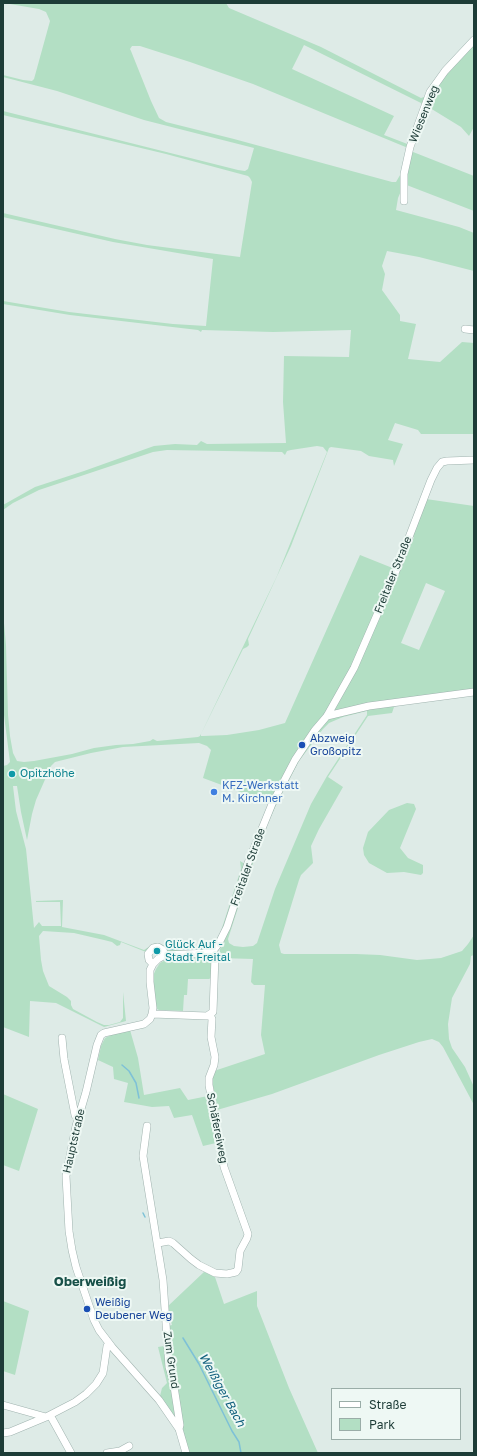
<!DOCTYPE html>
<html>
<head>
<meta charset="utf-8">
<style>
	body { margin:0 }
	#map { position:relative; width:477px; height:1456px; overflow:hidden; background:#deebe7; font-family:"Golos Text",sans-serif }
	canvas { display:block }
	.frame { position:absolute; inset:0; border:4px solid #1d3c37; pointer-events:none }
	.legend { position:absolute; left:331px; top:1388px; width:130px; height:52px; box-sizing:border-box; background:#eef8f4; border:1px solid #9aada8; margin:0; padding:5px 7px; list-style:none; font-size:12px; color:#1d3c37 }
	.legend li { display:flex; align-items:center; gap:8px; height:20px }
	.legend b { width:20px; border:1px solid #9aada8 }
</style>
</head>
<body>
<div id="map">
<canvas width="477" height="1456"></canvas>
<div class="frame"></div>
<ul class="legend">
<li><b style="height:5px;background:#fff"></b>Straße</li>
<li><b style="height:11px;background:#b3dfc4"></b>Park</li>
</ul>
</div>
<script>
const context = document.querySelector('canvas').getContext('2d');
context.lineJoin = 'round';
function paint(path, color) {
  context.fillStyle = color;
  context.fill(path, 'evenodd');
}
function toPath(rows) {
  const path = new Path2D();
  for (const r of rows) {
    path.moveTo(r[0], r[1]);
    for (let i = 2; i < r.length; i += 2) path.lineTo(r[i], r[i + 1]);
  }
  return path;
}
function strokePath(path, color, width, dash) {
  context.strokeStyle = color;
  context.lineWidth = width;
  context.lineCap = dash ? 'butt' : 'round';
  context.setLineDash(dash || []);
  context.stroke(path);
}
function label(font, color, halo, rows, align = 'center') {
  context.font = font + ' "Golos Text",sans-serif';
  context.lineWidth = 4;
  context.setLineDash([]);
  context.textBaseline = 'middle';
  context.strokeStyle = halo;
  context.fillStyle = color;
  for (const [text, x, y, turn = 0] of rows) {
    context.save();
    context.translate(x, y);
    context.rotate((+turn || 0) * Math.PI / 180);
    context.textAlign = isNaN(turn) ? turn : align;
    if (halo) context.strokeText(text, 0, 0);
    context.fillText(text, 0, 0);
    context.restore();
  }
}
paint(toPath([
	[4,3,226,3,229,8,321,47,421,98,424,97,474,37,474,127,469,136,461,127,430,108,427,110,421,103,304,45,292,69,394,116,384,135,410,145,408,150,474,176,474,211,404,184,398,198,396,210,459,227,474,233,474,271,419,257,387,251,382,266,385,274,382,290,400,315,400,321,416,324,408,359,440,362,462,342,474,343,474,434,421,434,418,430,395,423,388,440,403,444,394,466,393,460,369,456,361,451,331,447,329,448,291,546,248,639,249,645,247,647,243,649,201,734,201,736,203,736,227,735,259,730,285,723,360,555,400,571,414,537,412,535,426,499,474,506,474,695,398,705,394,707,392,713,368,716,328,777,343,787,319,829,311,846,313,863,301,875,299,880,279,945,281,953,284,954,356,954,380,955,417,960,430,959,441,958,462,951,468,944,474,935,474,955,471,956,470,964,452,998,448,1024,449,1039,452,1048,465,1067,474,1087,474,1105,443,1047,439,1042,432,1039,419,1042,379,1055,272,1094,217,1110,212,1080,214,1071,265,1054,261,1035,265,985,254,985,251,982,253,959,220,958,220,949,225,943,220,939,213,947,208,950,169,952,166,949,153,945,146,952,121,942,120,945,117,946,112,942,104,940,74,933,43,931,39,936,41,960,43,971,49,986,67,997,71,1001,71,1005,73,1009,97,1022,104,1025,109,1025,120,1022,123,1018,123,992,126,1021,104,1027,56,1003,30,1001,29,1037,3,1027,3,766,7,765,10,762,4,715,3,612,6,645,8,715,10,736,13,753,17,761,24,762,34,761,72,754,94,748,116,745,133,744,150,741,153,739,157,741,198,737,200,736,277,576,327,452,323,447,317,446,291,450,287,451,285,455,282,452,167,450,153,452,39,490,13,503,3,510,3,505,35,487,84,471,154,446,175,444,197,445,201,441,207,444,286,443,283,402,284,356,349,357,351,330,273,332,202,330,201,332,198,330,70,315,3,304,3,301,69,312,173,324,206,326,213,259,113,242,3,217,3,213,115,239,147,245,240,257,252,182,250,178,248,176,166,154,3,115,3,111,238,170,245,171,248,169,254,148,144,120,57,91,3,77,3,75,23,80,32,81,34,79,50,21,46,12,39,9],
	[132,46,140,46,190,62,253,84,408,148,403,170,396,182,392,182,234,139,166,122,159,118,151,101,131,51,130,49],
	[426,583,445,591,419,650,401,643],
	[367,711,367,715,327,776,311,804,275,889,257,943,253,946,243,947,234,946,229,943,228,939,246,883,265,830,276,805,299,761,323,729,329,723,343,717],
	[199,743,207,746,211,750,203,778,270,803,245,864,240,861,241,869,221,931,215,942,210,946,204,948,172,948,157,943,153,944,144,950,104,935,62,927,63,900,36,901,36,902,60,902,61,926,42,926,39,922,34,928,26,849,16,811,13,786,17,786,21,812,27,840,32,814,36,800,51,766,55,762,91,753,123,747],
	[407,803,414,804,416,809,400,848,408,858,423,865,423,873,421,875,404,872,387,873,369,863,364,855,363,848,368,832,389,810],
	[186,956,209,958,212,961,211,978,209,979,188,979,187,995,184,995,183,1011,159,1010,155,1008,153,976,156,969,160,963,169,958],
	[130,1030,138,1058,144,1095,180,1088,188,1100,208,1096,215,1126,216,1143,203,1146,192,1115,174,1118,169,1106,152,1107,124,1102,128,1083,114,1079,113,1067,98,1060,101,1046,105,1038,113,1034],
	[3,1094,38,1109,19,1171,3,1165],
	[204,1272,214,1274,224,1304,257,1291,257,1306,289,1388,318,1453,189,1453,183,1430,175,1380,171,1362,168,1326,172,1325,167,1307],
	[3,1301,29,1311,15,1375,3,1371],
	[164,1346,177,1421,160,1396,162,1388,167,1383,158,1347]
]), '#b3dfc4');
strokePath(toPath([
	[168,949,203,949,214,944],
	[122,1065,129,1071,136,1083,139,1098],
	[143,1213,145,1217],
	[183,1338,199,1364,232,1431,239,1442,241,1453]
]), '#7ec1d7', 1.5);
const minor = toPath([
	[404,201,404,174,410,147,430,92,445,71,474,40],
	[465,329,474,330],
	[327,716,369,706,474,692],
	[153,964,149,960,148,954,153,948,158,947,163,950,165,955],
	[152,1014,207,1016,213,1012,215,956,213,951],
	[62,1038,64,1059,75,1115,79,1114],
	[147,1126,143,1156,163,1280,169,1367,173,1380,180,1425,179,1429],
	[158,1243,169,1241,173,1243,191,1259,199,1265,215,1273,227,1274,236,1272,238,1269,240,1251,247,1238,248,1234,224,1167,209,1085,209,1078,214,1065,215,1057,211,1037,212,1019,210,1015],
	[3,1405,46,1417],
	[50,1415,71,1453],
	[3,1433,10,1432,46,1417,75,1402,86,1394,96,1384,103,1373,107,1346,110,1345],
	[107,1453,120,1451,129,1446],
	[186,1453,179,1429,159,1400,112,1347,99,1330,94,1320,76,1267,72,1250,69,1231,66,1176,76,1126,86,1092,97,1045,101,1035,104,1033,144,1024,150,1019,152,1014,153,1008,150,982,150,970,153,964,158,959,165,955,207,953,213,951,219,943,227,927,248,863,272,804,295,760,315,730,327,716,354,668,396,571,431,480,437,468,442,462,447,461,474,460]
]);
strokePath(minor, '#a0b3af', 8);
strokePath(minor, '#fff', 7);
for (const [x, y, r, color] of [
	[302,745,4,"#1a4fb4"],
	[12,774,4,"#0f9aa8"],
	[214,792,4,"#3f7fe0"],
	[157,951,4,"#0f9aa8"],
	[87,1309,4,"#1a4fb4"]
]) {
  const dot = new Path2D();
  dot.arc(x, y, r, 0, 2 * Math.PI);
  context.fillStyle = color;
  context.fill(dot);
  strokePath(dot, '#eef8f4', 1.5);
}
label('11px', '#1d3c37', '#eef8f4', [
	["Wiesenweg",424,114,-68],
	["Freitaler Straße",393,575,-68],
	["Freitaler Straße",248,867,-70],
	["Schäfereiweg",217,1128,79],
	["Hauptstraße",74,1141,-77],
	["Zum Grund",171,1360,82]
]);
label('11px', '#164399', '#eef8f4', [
	["Abzweig",310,739],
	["Großopitz",310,752],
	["Weißig",95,1303],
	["Deubener Weg",95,1316]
], 'left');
label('11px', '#0d838f', '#eef8f4', [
	["Opitzhöhe",20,774],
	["Glück Auf -",165,945],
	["Stadt Freital",165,958]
], 'left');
label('11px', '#366cbe', '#eef8f4', [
	["KFZ-Werkstatt",222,786],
	["M. Kirchner",222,799]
], 'left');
label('italic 12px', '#12617e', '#eef8f4', [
	["Weißiger Bach",222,1390,61]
]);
label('bold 13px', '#175048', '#eef8f4', [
	["Oberweißig",90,1282]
]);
</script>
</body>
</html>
